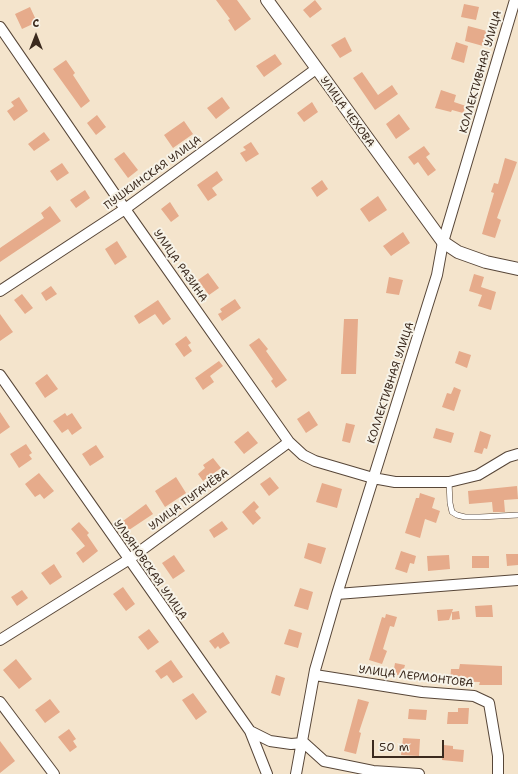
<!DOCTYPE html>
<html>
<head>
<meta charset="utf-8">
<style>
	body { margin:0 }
	#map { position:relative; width:518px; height:774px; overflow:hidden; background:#f4e4cc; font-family:"Shantell Sans",sans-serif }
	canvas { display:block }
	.north { position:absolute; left:16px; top:16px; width:40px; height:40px; -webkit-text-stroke:3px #f7f3e8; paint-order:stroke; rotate:0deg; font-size:11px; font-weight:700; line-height:16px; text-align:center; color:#3b2a1e }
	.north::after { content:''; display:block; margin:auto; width:14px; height:18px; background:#3b2a1e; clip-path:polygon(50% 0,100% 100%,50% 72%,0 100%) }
	.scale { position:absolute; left:372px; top:740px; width:72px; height:18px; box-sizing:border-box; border:2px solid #3b2a1e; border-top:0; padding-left:5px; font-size:12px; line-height:14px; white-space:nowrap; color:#3b2a1e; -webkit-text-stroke:3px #f7f3e8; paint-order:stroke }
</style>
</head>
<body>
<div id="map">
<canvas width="518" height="774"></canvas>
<div class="north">С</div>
<div class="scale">50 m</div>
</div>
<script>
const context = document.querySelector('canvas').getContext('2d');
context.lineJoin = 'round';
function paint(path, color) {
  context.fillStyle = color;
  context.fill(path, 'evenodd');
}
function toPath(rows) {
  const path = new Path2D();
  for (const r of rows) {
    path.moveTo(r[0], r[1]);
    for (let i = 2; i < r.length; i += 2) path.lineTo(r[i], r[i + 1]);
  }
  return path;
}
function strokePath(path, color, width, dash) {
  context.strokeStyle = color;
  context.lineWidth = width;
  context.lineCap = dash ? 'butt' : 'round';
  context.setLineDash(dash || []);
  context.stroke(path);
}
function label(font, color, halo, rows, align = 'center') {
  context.font = font + ' "Shantell Sans",sans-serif';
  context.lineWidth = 4;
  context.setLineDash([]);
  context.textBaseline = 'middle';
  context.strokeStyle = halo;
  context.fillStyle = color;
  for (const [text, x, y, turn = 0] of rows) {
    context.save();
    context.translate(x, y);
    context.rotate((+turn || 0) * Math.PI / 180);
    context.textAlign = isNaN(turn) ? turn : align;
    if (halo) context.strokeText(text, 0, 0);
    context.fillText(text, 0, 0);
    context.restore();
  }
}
paint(toPath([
	[216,0,237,0,251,19,235,31,228,20,230,19],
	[315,0,322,9,310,18,303,10],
	[464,4,479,7,476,20,461,17],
	[30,7,37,22,22,29,15,14],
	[468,26,487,31,483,46,465,41],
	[345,37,352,51,340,58,331,45],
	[456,42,468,46,464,63,451,59],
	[275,54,282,64,264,77,256,66],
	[66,60,75,73,73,75,90,101,81,108,53,69],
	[362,72,378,95,392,85,398,94,375,110,353,78],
	[441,90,456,95,454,102,466,106,463,113,452,110,451,112,435,108],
	[19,97,28,111,14,121,7,111,14,106,11,102],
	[222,97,230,108,216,119,207,108],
	[312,102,318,112,304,122,297,113],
	[399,114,410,129,396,139,386,124],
	[97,115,106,127,96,135,87,123],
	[184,121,193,134,173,148,164,135],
	[44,132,50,140,34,151,28,144],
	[251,142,259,154,246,162,240,153,246,150,243,147],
	[424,146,430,154,426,157,436,170,428,176,418,162,414,165,408,157],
	[124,152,138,170,128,178,114,159],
	[505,158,517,162,497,218,501,220,495,238,482,234,494,193,491,192,494,183,498,184],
	[62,163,69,173,57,181,50,171],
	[217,171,223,180,212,188,217,195,208,201,197,185],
	[322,180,328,189,317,197,311,188],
	[85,190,90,198,76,208,70,200],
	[378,196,387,210,369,222,360,209],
	[170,202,179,216,171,222,161,209],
	[50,206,61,221,0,262,0,248,44,218,41,213],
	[403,232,410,243,391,256,383,246],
	[117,241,127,257,115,265,105,249],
	[208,273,219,288,209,295,198,280],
	[474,274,484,277,481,287,496,292,491,310,478,306,482,295,469,291],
	[389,277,403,280,399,295,386,293],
	[51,286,57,294,46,301,41,293],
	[22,294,33,308,25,314,14,300],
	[235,299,241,308,222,321,218,314,222,312,220,309],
	[158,300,171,319,163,325,155,314,139,324,134,316],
	[0,314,13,332,0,341],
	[344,319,358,319,356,374,341,374],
	[186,336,191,343,188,345,192,351,184,357,175,344],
	[259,338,268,349,266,351,287,380,276,388,271,381,273,379,249,345],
	[459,351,471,355,467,368,455,363],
	[219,361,223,366,210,376,214,382,203,390,195,378],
	[47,374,58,389,45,398,35,383],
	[454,387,461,390,454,411,442,407,447,393,451,394],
	[309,411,318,425,306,433,297,419],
	[0,412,10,427,0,434],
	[65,413,67,416,72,413,82,428,72,435,68,429,62,433,53,421],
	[346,423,355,425,350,443,342,441],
	[436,428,454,433,451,443,433,438],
	[248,431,258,443,244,454,234,442],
	[480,431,491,435,487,449,484,448,482,454,474,452],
	[26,444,32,453,29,455,32,459,19,468,10,454],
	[96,445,104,457,90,466,82,454],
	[213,458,221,468,203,481,198,474,205,468,203,465],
	[39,473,54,491,44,499,40,494,35,497,25,484],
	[176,477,186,493,165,507,155,491],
	[270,477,279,488,269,496,260,484],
	[322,483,342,489,337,508,316,502],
	[517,486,518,499,504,500,505,512,493,512,492,502,469,504,468,491],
	[420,493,435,498,432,508,440,511,436,523,425,519,420,538,405,533,416,498,419,498],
	[254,501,259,507,255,511,261,518,253,525,242,512],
	[146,504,153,514,129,530,123,521],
	[222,521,228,529,214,538,209,530],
	[79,522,89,533,87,535,98,551,83,563,76,553,85,546,71,529],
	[308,543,326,548,321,564,304,558],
	[401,551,416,556,414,564,410,563,407,573,395,569],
	[506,554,518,554,518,565,507,566],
	[174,555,185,571,173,579,162,563],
	[449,555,450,569,428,571,427,556],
	[472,556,489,556,489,568,472,568],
	[54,564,62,577,50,585,41,573],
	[123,587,135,604,126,611,113,594],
	[300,588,313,592,308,610,294,606],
	[22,590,28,598,17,606,11,597],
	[492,605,493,617,476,617,475,606],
	[453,609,452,612,459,611,460,619,452,620,452,612,449,620,438,621,437,610],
	[386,614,397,617,394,627,390,626,383,649,387,651,382,664,369,660,382,617,385,618],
	[149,629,159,642,148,650,138,637],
	[289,629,302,633,298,648,284,644],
	[223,632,230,643,220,649,218,646,215,649,209,641],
	[16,659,32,679,19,689,3,670],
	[171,660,183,677,173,683,167,675,161,679,155,671],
	[395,663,405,665,402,676,393,674],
	[460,664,502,666,502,685,479,685,480,682,450,681,451,669,459,669],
	[276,675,285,678,280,696,271,693],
	[193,693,207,712,196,720,182,700],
	[50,699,60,712,45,723,35,710],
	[358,699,369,702,359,732,361,733,356,754,344,751],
	[458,708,469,708,468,724,447,724,448,712,458,712],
	[409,709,427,710,426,720,408,719],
	[69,729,76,739,73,741,77,747,70,752,58,737],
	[403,738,420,739,419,756,401,755],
	[0,741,15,761,0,773],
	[444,745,453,746,453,749,464,750,463,762,442,760]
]), '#e6ab8b');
const service = toPath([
	[449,482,450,503,452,512,457,515,465,517,480,517,518,515]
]);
const minor = toPath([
	[0,27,125,209,289,442,303,455,315,461,373,478,395,482,449,482,478,475,508,457,518,454],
	[0,291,125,209,316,69],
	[0,375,250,731,270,741,291,744,303,743],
	[337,594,518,580],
	[0,640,128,560,289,442],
	[315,675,422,692,474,696,489,703,498,756,498,774],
	[0,702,54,774],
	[250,731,267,774],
	[303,742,324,761,373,771,419,774],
	[296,774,315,670,337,594,437,275,443,242,515,0]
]);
const tertiary = toPath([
	[267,0,443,242,458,252,486,262,518,269]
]);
strokePath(service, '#574638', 6);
strokePath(minor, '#574638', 12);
strokePath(tertiary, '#574638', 14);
strokePath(service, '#fff', 5);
strokePath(minor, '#fff', 10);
strokePath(tertiary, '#fff', 12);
label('11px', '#3b2a1e', '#f7f3e8', [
	["КОЛЛЕКТИВНАЯ УЛИЦА",481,72,-74],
	["УЛИЦА ЧЕХОВА",347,112,54],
	["ПУШКИНСКАЯ УЛИЦА",153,173,-36],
	["УЛИЦА РАЗИНА",180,266,55],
	["КОЛЛЕКТИВНАЯ УЛИЦА",391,383,-72],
	["УЛИЦА ПУГАЧЁВА",189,500,-36],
	["УЛЬЯНОВСКАЯ УЛИЦА",150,570,55],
	["УЛИЦА ЛЕРМОНТОВА",416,677,7]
]);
</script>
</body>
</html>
